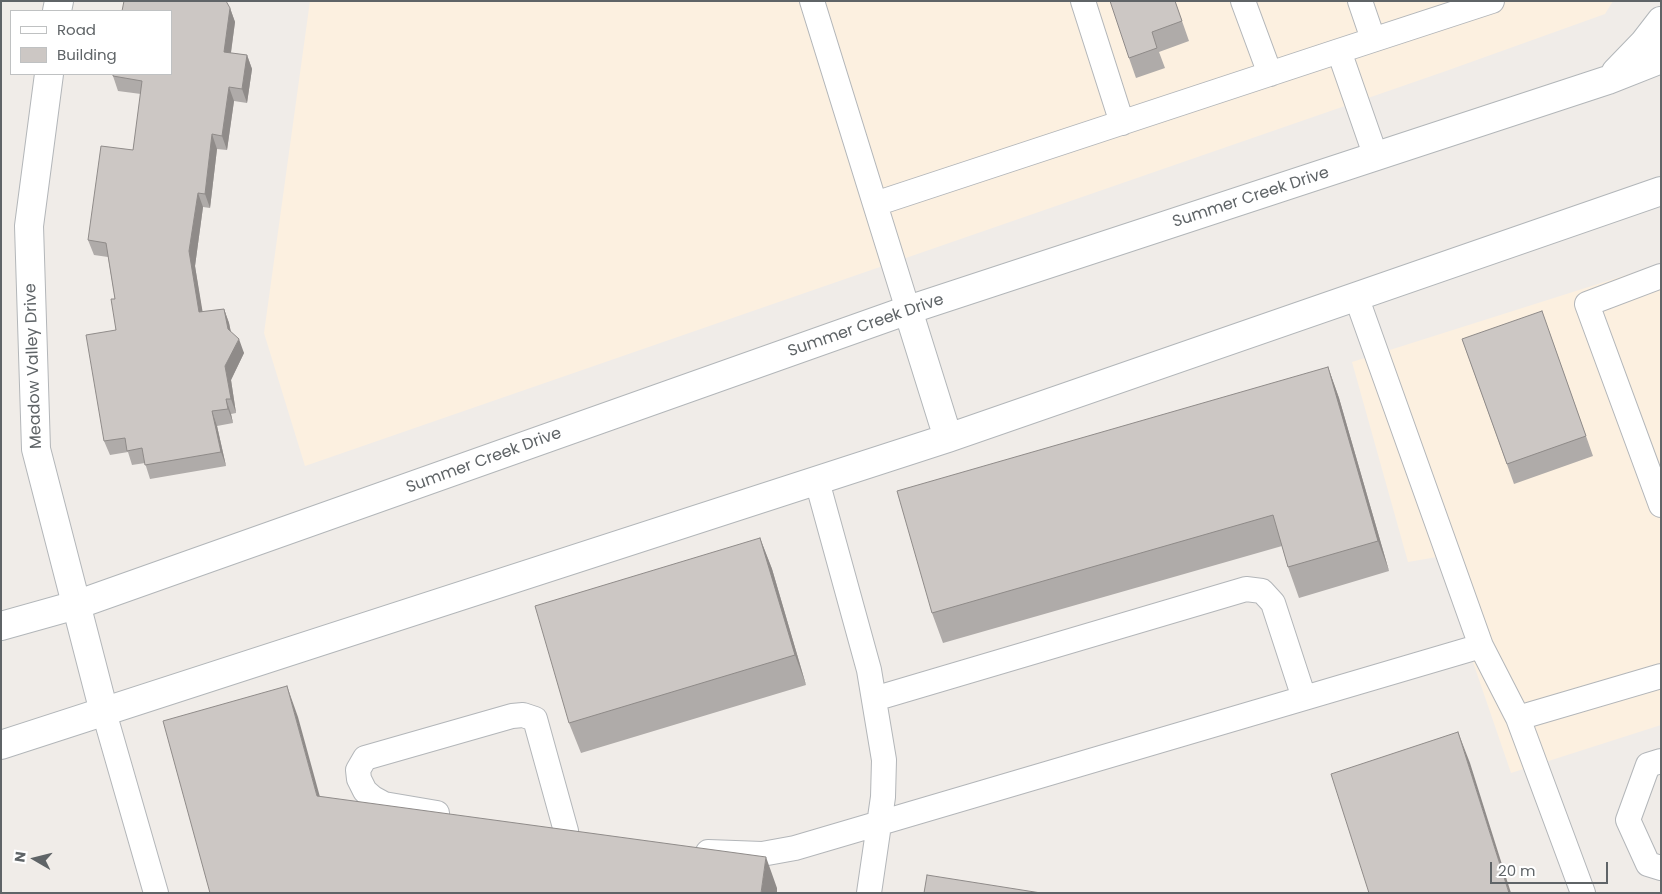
<!DOCTYPE html>
<html>
<head>
<meta charset="utf-8">
<style>
	body { margin:0 }
	#map { position:relative; width:1662px; height:894px; overflow:hidden; background:#f0ece8; font-family:Poppins,sans-serif }
	canvas { display:block }
	.frame { position:absolute; inset:0; border:2px solid #5f6467; pointer-events:none }
	.legend { position:absolute; left:10px; top:10px; width:162px; height:65px; box-sizing:border-box; background:#fff; border:1px solid #bfc1c2; margin:0; padding:6px 9px; list-style:none; font-size:15px; color:#5f6467 }
	.legend li { display:flex; align-items:center; gap:10px; height:25px }
	.legend b { width:25px; border:1px solid #bfc1c2 }
	.north { position:absolute; left:10px; top:834px; width:50px; height:50px; -webkit-text-stroke:4px #fff; paint-order:stroke; rotate:278deg; font-size:14px; font-weight:700; line-height:20px; text-align:center; color:#5f6467 }
	.north::after { content:''; display:block; margin:auto; width:18px; height:22px; background:#5f6467; clip-path:polygon(50% 0,100% 100%,50% 72%,0 100%) }
	.scale { position:absolute; left:1490px; top:862px; width:118px; height:22px; box-sizing:border-box; border:2px solid #5f6467; border-top:0; padding-left:6px; font-size:15px; line-height:18px; white-space:nowrap; color:#5f6467; -webkit-text-stroke:4px #fff; paint-order:stroke }
</style>
</head>
<body>
<div id="map">
<canvas width="1662" height="894"></canvas>
<div class="frame"></div>
<ul class="legend">
<li><b style="height:6px;background:#fff"></b>Road</li>
<li><b style="height:14px;background:#ccc7c4"></b>Building</li>
</ul>
<div class="north">N</div>
<div class="scale">20 m</div>
</div>
<script>
const context = document.querySelector('canvas').getContext('2d');
context.lineJoin = 'round';
function paint(path, color) {
  context.fillStyle = color;
  context.fill(path, 'evenodd');
}
function toPath(rows) {
  const path = new Path2D();
  for (const r of rows) {
    path.moveTo(r[0], r[1]);
    for (let i = 2; i < r.length; i += 2) path.lineTo(r[i], r[i + 1]);
  }
  return path;
}
function strokePath(path, color, width, dash) {
  context.strokeStyle = color;
  context.lineWidth = width;
  context.lineCap = dash ? 'butt' : 'round';
  context.setLineDash(dash || []);
  context.stroke(path);
}
function label(font, color, halo, rows, align = 'center') {
  context.font = font + ' Poppins,sans-serif';
  context.lineWidth = 4.5;
  context.setLineDash([]);
  context.textBaseline = 'middle';
  context.strokeStyle = halo;
  context.fillStyle = color;
  for (const [text, x, y, turn = 0] of rows) {
    context.save();
    context.translate(x, y);
    context.rotate((+turn || 0) * Math.PI / 180);
    context.textAlign = isNaN(turn) ? turn : align;
    if (halo) context.strokeText(text, 0, 0);
    context.fillText(text, 0, 0);
    context.restore();
  }
}
paint(toPath([
	[310,1,1613,1,1605,14,1446,71,305,466,264,333],
	[1661,264,1661,725,1511,773,1437,557,1408,562,1352,362]
]), '#fcf0e0');
const lane = toPath([
	[812,1,875,204],
	[1083,1,1122,123],
	[1243,1,1270,74],
	[1360,1,1373,39],
	[1376,157,1339,51,1492,1],
	[1661,276,1587,304,1661,505],
	[1356,296,1481,646,1518,718,1661,676],
	[908,310,875,204,1339,51],
	[817,481,869,670,884,760,883,797,869,893],
	[874,699,1246,589,1262,591,1273,603,1304,698],
	[104,712,156,893],
	[1518,718,1583,893],
	[1661,761,1648,765,1628,820,1648,864,1661,868],
	[437,813,384,804,373,798,365,791,359,779,358,770,365,758,512,716,523,715,535,719,566,831],
	[708,852,762,854,795,848,1481,646]
]);
const street = toPath([
	[57,11,59,1],
	[49,74,29,226,36,449,104,712]
]);
const secondary = toPath([
	[1616,72,1644,43,1661,21],
	[908,310,948,438],
	[1,626,76,605,908,310,1608,80,1661,59],
	[1,745,948,438,1661,191]
]);
strokePath(lane, '#b3b6b9', 26);
strokePath(street, '#b3b6b9', 30);
strokePath(secondary, '#b2b6b9', 30);
strokePath(lane, '#fff', 24);
strokePath(street, '#fff', 28);
strokePath(secondary, '#fff', 28);
paint(toPath([
	[1175,1,1189,41,1159,52,1165,68,1136,78,1129,58],
	[230,8,235,22,231,53,247,55,252,69,247,103,234,101,227,150,217,149,210,208,203,207,195,266,202,312,224,309,229,323,231,332,244,353,231,380,236,413,231,414,233,423,217,426,226,466,150,479,145,463,132,465,128,452,110,455,104,441,116,330,115,299,108,257,94,255,88,240,133,150,141,94,118,91,113,76],
	[1549,331,1593,456,1514,484,1462,339],
	[1328,367,1339,398,1389,571,1299,598,1288,567,1282,546,943,643,932,613],
	[760,538,772,569,806,685,581,753,569,723]
]), '#afaba9');
paint(toPath([
	[230,8,235,22,229,66,224,52],
	[247,55,252,69,247,103,242,89],
	[229,87,234,101,227,150,222,136],
	[212,134,217,149,210,208,205,194],
	[198,193,203,207,195,266,205,326,199,312,189,251],
	[224,309,229,323,233,343,228,329],
	[239,339,244,353,231,380,236,413,231,399,225,366],
	[1328,367,1339,398,1389,571,1378,541],
	[226,399,231,414,233,423,228,409],
	[212,411,217,426,226,466,221,452],
	[760,538,772,569,806,685,795,655],
	[287,686,298,717,328,826,317,796],
	[1458,732,1470,763,1511,893,1509,893],
	[766,857,777,888,777,893,761,893]
]), '#8f8b89');
const building = toPath([
	[124,1,226,1,230,8,224,52,247,55,242,89,229,87,222,136,212,134,205,194,198,193,189,251,199,312,224,309,228,329,239,339,225,366,231,399,226,399,228,409,212,411,221,452,145,465,142,448,127,451,125,438,104,441,86,335,116,330,111,299,115,299,106,243,88,240,101,146,133,150,142,81,113,76,113,74,171,74,171,11,122,11,124,1],
	[1110,1,1175,1,1182,21,1152,32,1157,48,1129,58,1110,1],
	[1542,311,1586,436,1507,464,1462,339,1542,311],
	[1328,367,1378,541,1288,567,1273,515,932,613,897,491,1328,367],
	[760,538,795,655,569,723,535,606,760,538],
	[287,686,317,796,766,857,761,893,210,893,163,721,287,686],
	[1458,732,1509,893,1369,893,1331,774,1458,732],
	[927,875,1041,893,924,893,927,875]
]);
paint(building, '#ccc7c4');
strokePath(building, '#8f8b89', 1);
label('16px', '#5f6467', '#fff', [
	["Summer Creek Drive",1251,198,-18],
	["Summer Creek Drive",866,326,-19],
	["Meadow Valley Drive",34,366,-92],
	["Summer Creek Drive",484,461,-20]
]);
</script>
</body>
</html>
